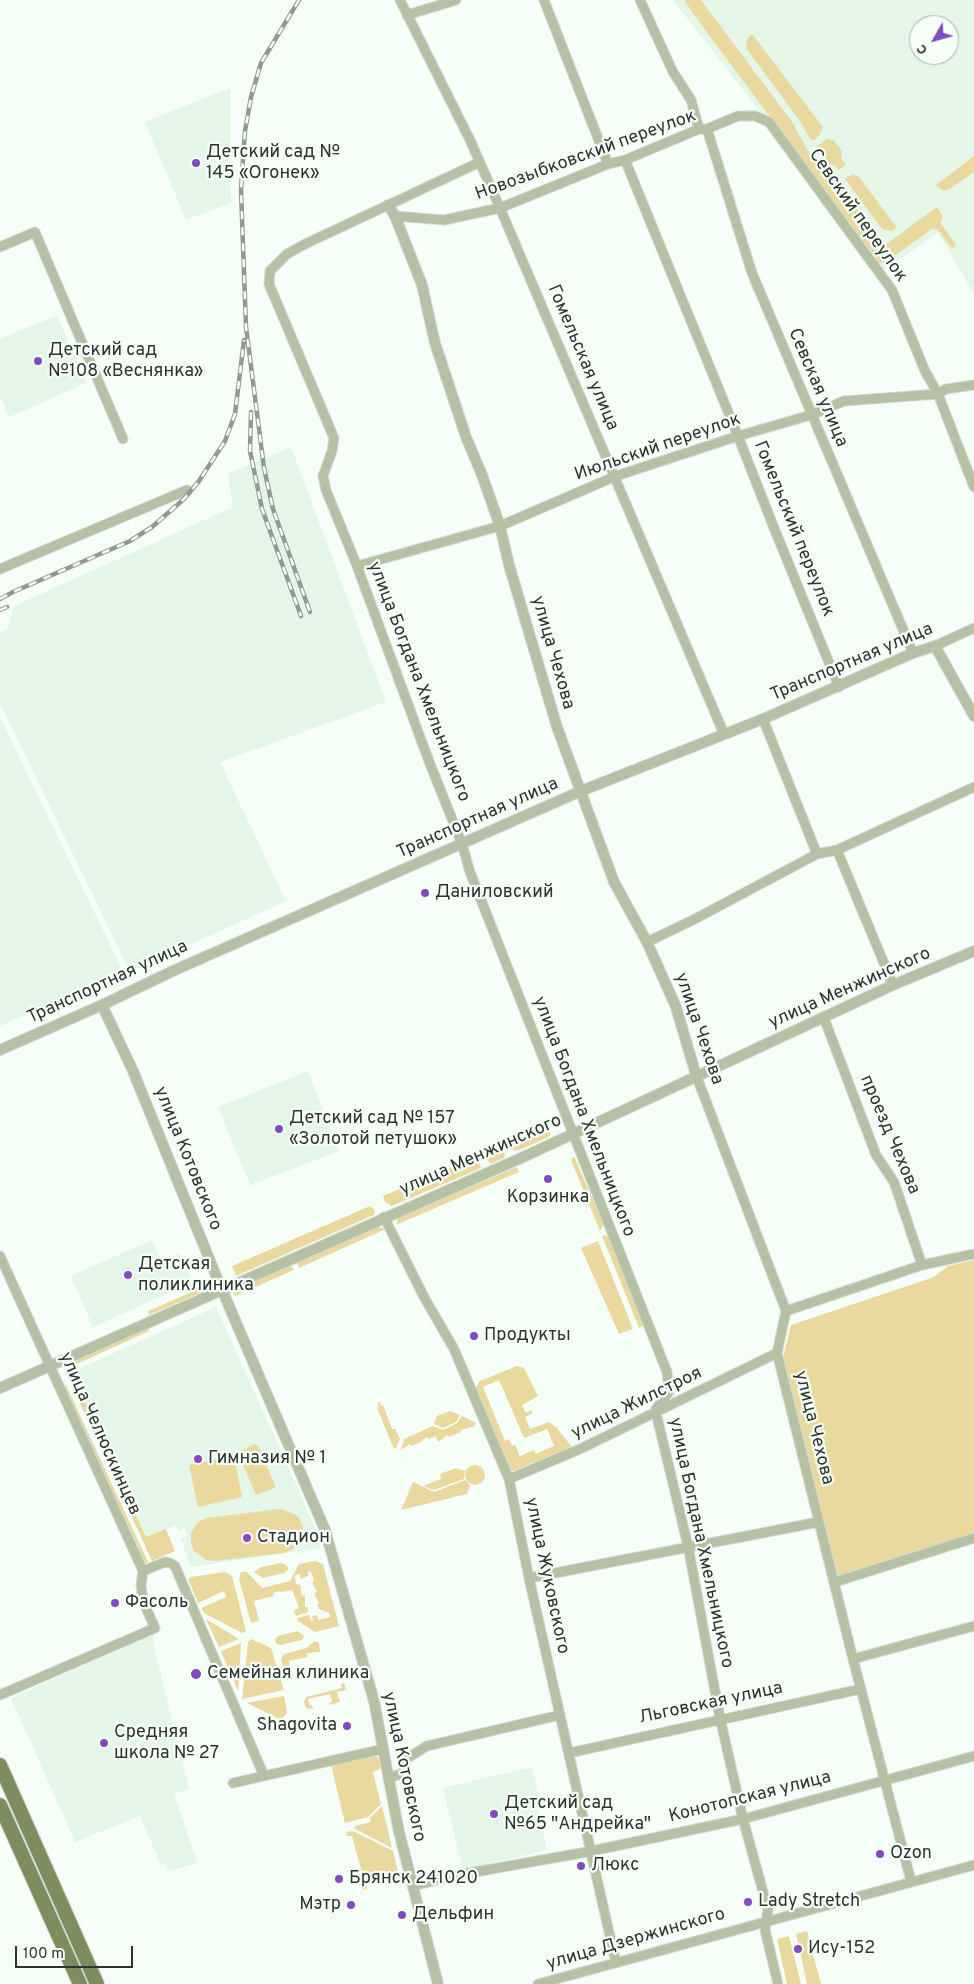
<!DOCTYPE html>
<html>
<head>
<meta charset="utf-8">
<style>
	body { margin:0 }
	#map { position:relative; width:974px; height:1984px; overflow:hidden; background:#f5fff7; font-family:Overpass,sans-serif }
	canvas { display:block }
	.north { position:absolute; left:909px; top:15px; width:50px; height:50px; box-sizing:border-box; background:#f5fff7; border:1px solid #a5ada7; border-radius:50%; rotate:232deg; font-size:14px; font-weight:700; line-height:20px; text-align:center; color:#2e332f }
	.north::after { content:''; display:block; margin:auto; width:18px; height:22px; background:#834bc2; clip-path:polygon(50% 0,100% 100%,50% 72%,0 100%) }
	.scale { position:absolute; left:15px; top:1946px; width:118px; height:22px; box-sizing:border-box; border:2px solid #2e332f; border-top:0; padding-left:6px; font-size:15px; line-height:18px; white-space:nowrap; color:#2e332f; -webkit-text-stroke:4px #f5fff7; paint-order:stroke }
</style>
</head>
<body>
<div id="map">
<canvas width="974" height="1984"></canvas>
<div class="north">С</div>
<div class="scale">100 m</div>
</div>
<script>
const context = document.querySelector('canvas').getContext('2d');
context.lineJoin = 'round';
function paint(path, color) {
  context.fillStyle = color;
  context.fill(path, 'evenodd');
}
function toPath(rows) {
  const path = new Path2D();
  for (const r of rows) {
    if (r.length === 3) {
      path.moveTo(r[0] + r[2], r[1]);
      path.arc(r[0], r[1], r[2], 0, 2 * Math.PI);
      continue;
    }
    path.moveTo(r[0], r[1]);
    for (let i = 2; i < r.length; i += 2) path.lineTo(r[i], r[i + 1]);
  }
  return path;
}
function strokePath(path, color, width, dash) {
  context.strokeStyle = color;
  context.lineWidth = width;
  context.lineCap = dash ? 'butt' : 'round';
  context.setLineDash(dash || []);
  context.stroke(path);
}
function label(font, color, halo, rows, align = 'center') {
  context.font = font + ' Overpass,sans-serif';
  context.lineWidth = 4.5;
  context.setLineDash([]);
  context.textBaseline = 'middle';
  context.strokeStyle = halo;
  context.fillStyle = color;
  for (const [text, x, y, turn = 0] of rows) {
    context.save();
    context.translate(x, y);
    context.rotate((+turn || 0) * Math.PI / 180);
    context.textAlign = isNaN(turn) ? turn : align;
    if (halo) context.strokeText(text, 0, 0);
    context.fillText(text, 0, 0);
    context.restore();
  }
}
paint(toPath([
	[673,0,974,0,974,294,938,233,883,270],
	[919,25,949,25,949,55,919,55],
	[230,88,231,203,186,220,145,122],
	[57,315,86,383,9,417,0,396,0,339],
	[291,447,386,702,220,762,286,901,130,972,0,703,0,633,8,629,14,606,233,507,228,474],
	[0,717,123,972,0,1026],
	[308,1071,339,1151,250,1185,218,1107],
	[152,1240,161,1261,180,1253,193,1282,93,1327,71,1276],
	[216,1307,309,1513,322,1548,190,1567,181,1539,187,1535,184,1528,178,1531,176,1525,146,1537,82,1399,72,1372],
	[153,1634,155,1651,189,1789,174,1794,197,1863,168,1871,165,1864,161,1865,140,1816,75,1842,11,1698],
	[532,1767,540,1801,536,1802,547,1850,463,1870,443,1788]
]), '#e3f6e8');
paint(toPath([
	[684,0,701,0,792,122,812,158,831,181,841,187,885,245,937,207,943,216,940,222,956,245,952,249,938,230,932,229,886,262,879,263,708,34],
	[752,34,823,127,820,134,815,140,811,140,798,118,746,48,747,39],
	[827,139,833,140,842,151,841,159,846,165,839,170,836,166,827,163,817,151,818,145],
	[974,156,974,172,950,189,944,191,939,188,936,185],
	[853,174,859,177,897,228,892,231,882,229,845,179],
	[536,1132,550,1132,550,1135,547,1138,517,1151,513,1150,510,1143],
	[502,1145,505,1155,504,1158,490,1164,486,1157,478,1160,481,1168,392,1206,385,1202,383,1196],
	[574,1156,604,1225,600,1231,571,1160],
	[517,1167,519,1172,396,1225,398,1218],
	[370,1206,375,1210,374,1215,236,1276,232,1266],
	[377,1227,386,1229,299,1268,297,1262],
	[606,1235,610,1239,645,1325,639,1328,602,1236],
	[598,1241,633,1329,619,1334,581,1248],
	[974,1260,974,1534,836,1579,783,1357,791,1325,934,1277,948,1266],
	[291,1265,294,1270,235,1296,232,1291],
	[206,1286,207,1290,149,1315,148,1311],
	[148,1328,149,1331,66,1369,64,1365],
	[517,1366,524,1368,538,1396,522,1405,526,1413,531,1410,533,1413,525,1417,530,1429,549,1422,557,1428,572,1447,513,1471,509,1467,475,1388,480,1381],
	[499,1380,524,1438,547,1429,554,1446,536,1454,534,1450,520,1456,515,1445,512,1446,509,1439,505,1441,483,1387],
	[76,1382,146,1537,166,1529,175,1551,152,1561,71,1384],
	[66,1385,148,1562,146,1563,142,1559,138,1546,63,1387],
	[380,1402,381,1406,383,1405,392,1429,395,1429,400,1439,396,1448,394,1449,377,1408,379,1407,377,1403],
	[450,1411,460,1415,456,1422,443,1428,434,1424,437,1416],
	[462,1416,476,1423,473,1427,460,1430,461,1432,449,1437,448,1435,438,1442,436,1436,429,1439,428,1437,423,1439,423,1441,411,1446,410,1444,401,1450,404,1439,433,1426,443,1430,457,1423],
	[254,1444,258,1446,275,1486,275,1488,256,1495,238,1453],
	[234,1456,242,1497,198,1507,189,1465],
	[475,1475,10],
	[456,1468,465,1471,464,1479,434,1490,423,1486,441,1479,440,1474],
	[465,1480,470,1485,467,1494,401,1510,413,1482,434,1492],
	[280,1509,294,1514,299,1518,303,1526,301,1540,293,1549,284,1553,215,1561,206,1560,194,1551,191,1543,191,1533,198,1522,207,1518],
	[315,1561,323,1564,339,1626,315,1632,298,1621,297,1618,309,1615,311,1621,313,1621,312,1616,317,1615,318,1620,330,1617,329,1613,319,1609,317,1605,319,1603,314,1593,317,1592,312,1582,314,1580,311,1572,308,1571,308,1576,301,1579,300,1574,295,1575,296,1584,300,1585,302,1596,305,1595,305,1607,308,1607,308,1612,296,1616,294,1610,299,1608,292,1590,281,1592,280,1591,273,1593,274,1596,254,1601,259,1621,251,1623,239,1579,241,1572,247,1572,262,1588,290,1581,299,1564],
	[281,1563,285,1564,288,1567,288,1570,284,1573,263,1578,254,1572,261,1567],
	[225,1572,232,1576,246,1631,242,1633,204,1613,201,1608,226,1597,224,1591,198,1603,188,1579,191,1577],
	[206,1619,239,1639,219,1647],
	[297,1631,304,1636,302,1640,281,1645,276,1644,275,1639,278,1636],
	[251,1639,271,1648,284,1690,242,1699,248,1642],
	[315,1641,319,1643,320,1652,307,1653,307,1657,289,1661,290,1665,283,1667,281,1659,284,1654,306,1648],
	[241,1643,238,1691,221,1651],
	[344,1683,346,1690,337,1692,340,1702,330,1705,329,1703,332,1702,330,1694,308,1699,310,1706,312,1705,313,1709,306,1708,304,1702,306,1697,342,1688,341,1684],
	[284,1696,287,1713,281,1720,247,1703],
	[375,1756,380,1759,381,1765,380,1769,373,1772,381,1804,368,1817,345,1823,331,1765],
	[382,1806,392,1848,355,1829,355,1826,371,1822,370,1818],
	[353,1831,393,1851,399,1876,366,1883,367,1889,362,1890,358,1875,362,1873,352,1836,347,1836,346,1832],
	[807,1931,821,1984,807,1984,796,1934],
	[789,1936,801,1984,787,1984,777,1939]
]), '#ead99f');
const minor = toPath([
	[400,0,470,140,500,208,724,734],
	[544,0,608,164],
	[640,0,673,72,691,100,699,129],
	[407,15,456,0],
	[707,129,752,273,913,653],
	[625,160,738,436,774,528,839,687],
	[480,162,305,244,287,254,270,271,269,284,334,438,332,451,323,476,326,490,357,566,430,764,462,844,470,872,667,1372,669,1392,656,1409,656,1413,688,1546,720,1718,743,1819,768,1910,765,1930,778,1984],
	[395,216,444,220,500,208,608,164,625,160,699,129,707,129,738,116,755,116,769,122,892,290,925,371,938,394,974,487],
	[0,247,35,232,123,439],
	[357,566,500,526,616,476,738,436,811,415,844,401,938,394,946,389,974,385],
	[0,569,187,490],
	[935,646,974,628],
	[763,719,817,854],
	[837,850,893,985],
	[647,942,693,920,817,854,837,850,974,787],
	[824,1018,876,1155,894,1182,922,1265],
	[696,1075,786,1311,777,1353,853,1659,911,1881],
	[384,1217,424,1297,454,1349,509,1479,529,1578,616,1963],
	[0,1256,143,1571,141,1585,143,1601,155,1628,0,1695],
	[786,1311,922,1265,974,1254],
	[509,1479,580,1449,777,1353],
	[143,1571,165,1562,170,1563,175,1566,264,1776],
	[529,1578,819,1522],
	[835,1582,974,1538],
	[853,1659,974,1626],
	[569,1753,861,1689],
	[388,1777,403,1774,406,1759,427,1746,560,1715],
	[233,1783,383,1749],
	[414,1886,447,1877,587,1852,743,1819,974,1756],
	[538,1984,974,1865]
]);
const tertiary = toPath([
	[388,205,395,216,422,285,435,343,466,437,482,475,500,526,509,565,557,727,614,882,647,942,676,1007,696,1075],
	[102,1005,133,1071,217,1278,325,1530,374,1701,399,1832,438,1984],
	[0,1050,102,1005,175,970,581,791,763,719,913,653,935,646,974,716],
	[0,1388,519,1159,893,985,974,951]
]);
const primary = toPath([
	[0,1765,97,1984],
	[0,1805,80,1984]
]);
strokePath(minor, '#d1dad3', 11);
strokePath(tertiary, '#d1dad3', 12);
strokePath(primary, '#d1dad3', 16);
strokePath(minor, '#b6c0a5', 9);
strokePath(tertiary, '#b6c0a5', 10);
strokePath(primary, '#7d8d5d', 14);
const rail = toPath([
	[299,0,261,63,251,97,245,131,241,190,246,327,264,468,273,509,310,612],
	[251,412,250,451,262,509,301,616],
	[0,599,13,592,130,541,152,527,184,499,199,481,225,441,235,414,244,340],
	[0,610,7,607]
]);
strokePath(rail, '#919993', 4.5);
strokePath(rail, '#f5fff7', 2.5, [8]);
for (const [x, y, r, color] of [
	[196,163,5,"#834bc2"],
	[38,361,5,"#834bc2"],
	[425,893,5,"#834bc2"],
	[279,1129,5,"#834bc2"],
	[548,1179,5,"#834bc2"],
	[128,1275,5,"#834bc2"],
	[474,1336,5,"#834bc2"],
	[198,1459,5,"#834bc2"],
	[247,1538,5,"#834bc2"],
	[115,1603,5,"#834bc2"],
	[196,1674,6,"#834bc2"],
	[347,1726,5,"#834bc2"],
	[104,1743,5,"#834bc2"],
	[494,1814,5,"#834bc2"],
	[880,1854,5,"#834bc2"],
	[581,1866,5,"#834bc2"],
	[339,1879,5,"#834bc2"],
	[748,1902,5,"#834bc2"],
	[351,1905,5,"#834bc2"],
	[402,1915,5,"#834bc2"],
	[798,1949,5,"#834bc2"]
]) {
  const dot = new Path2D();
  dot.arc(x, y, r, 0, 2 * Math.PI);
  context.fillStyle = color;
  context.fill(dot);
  strokePath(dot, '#f5fff7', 2);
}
label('18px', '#2e332f', '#f5fff7', [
	["Детский сад №",206,153],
	["145 «Огонек»",206,174],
	["Детский сад",48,351],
	["№108 «Веснянка»",48,372],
	["Даниловский",435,893],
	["Детский сад № 157",289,1119],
	["«Золотой петушок»",289,1140],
	["Корзинка",548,1198,"center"],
	["Детская",138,1265],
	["поликлиника",138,1286],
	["Продукты",484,1336],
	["Гимназия № 1",208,1459],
	["Стадион",257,1538],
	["Фасоль",125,1603],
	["Семейная клиника",207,1674],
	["Shagovita",337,1726,"right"],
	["Средняя",114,1733],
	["школа № 27",114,1754],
	["Детский сад",504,1804],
	["№65 \"Андрейка\"",504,1825],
	["Ozon",890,1854],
	["Люкс",591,1866],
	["Брянск 241020",349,1879],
	["Lady Stretch",758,1902],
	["Мэтр",341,1905,"right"],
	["Дельфин",412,1915],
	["Ису-152",808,1949]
], 'left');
label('18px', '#2e332f', '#f5fff7', [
	["Новозыбковский переулок",586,156,-20],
	["Севский переулок",857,216,55],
	["Гомельская улица",582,358,67],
	["Севская улица",817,388,67],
	["Июльский переулок",658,448,-19],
	["Гомельский переулок",793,529,68],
	["улица Чехова",552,653,74],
	["Транспортная улица",852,663,-23],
	["улица Богдана Хмельницкого",418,682,69],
	["Транспортная улица",478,819,-24],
	["Транспортная улица",108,983,-25],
	["улица Менжинского",850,989,-24],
	["улица Чехова",698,1029,71],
	["улица Богдана Хмельницкого",583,1117,69],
	["проезд Чехова",889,1135,67],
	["улица Менжинского",481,1156,-24],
	["улица Котовского",187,1159,68],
	["улица Жилстроя",637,1404,-26],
	["улица Чехова",813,1428,76],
	["улица Челюскинцев",99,1434,66],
	["улица Богдана Хмельницкого",700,1543,78],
	["улица Жуковского",546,1576,78],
	["Льговская улица",711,1704,-12],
	["улица Котовского",403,1767,78],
	["Конотопская улица",750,1798,-14],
	["улица Дзержинского",636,1940,-16]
]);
</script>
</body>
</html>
